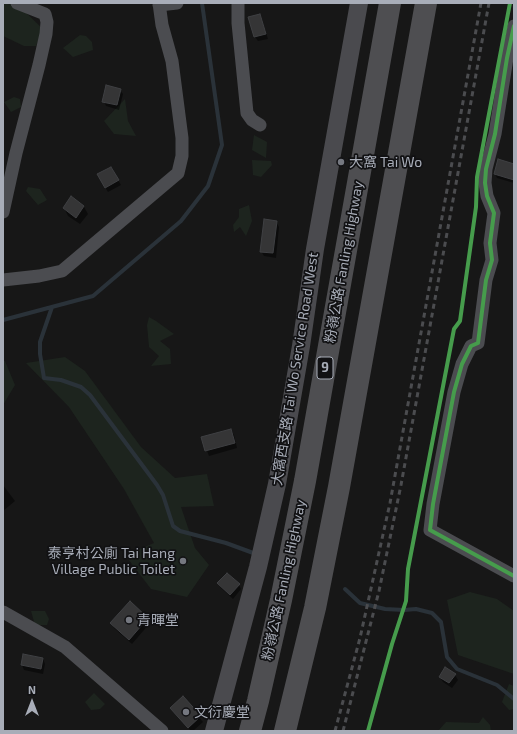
<!DOCTYPE html>
<html>
<head>
<meta charset="utf-8">
<style>
	body { margin:0 }
	#map { position:relative; width:517px; height:734px; overflow:hidden; background:#171717; font-family:"Exo 2",sans-serif }
	canvas { display:block }
	.frame { position:absolute; inset:0; border:4px solid #a8adb8; pointer-events:none }
	.north { position:absolute; left:12px; top:682px; width:40px; height:40px; -webkit-text-stroke:3px #111113; paint-order:stroke; rotate:0deg; font-size:11px; font-weight:700; line-height:16px; text-align:center; color:#a8adb8 }
	.north::after { content:''; display:block; margin:auto; width:14px; height:18px; background:#a8adb8; clip-path:polygon(50% 0,100% 100%,50% 72%,0 100%) }
</style>
</head>
<body>
<div id="map">
<canvas width="517" height="734"></canvas>
<div class="frame"></div>
<div class="north">N</div>
</div>
<script>
const context = document.querySelector('canvas').getContext('2d');
context.lineJoin = 'round';
function paint(path, color) {
  context.fillStyle = color;
  context.fill(path, 'evenodd');
}
function toPath(rows) {
  const path = new Path2D();
  for (const r of rows) {
    path.moveTo(r[0], r[1]);
    for (let i = 2; i < r.length; i += 2) path.lineTo(r[i], r[i + 1]);
  }
  return path;
}
function strokePath(path, color, width, dash) {
  context.strokeStyle = color;
  context.lineWidth = width;
  context.lineCap = dash ? 'butt' : 'round';
  context.setLineDash(dash || []);
  context.stroke(path);
}
function label(font, color, halo, rows, align = 'center') {
  context.font = font + ' "Exo 2","Noto Sans TC",sans-serif';
  context.lineWidth = 3.5;
  context.setLineDash([]);
  context.textBaseline = 'middle';
  context.strokeStyle = halo;
  context.fillStyle = color;
  for (const [text, x, y, turn = 0] of rows) {
    context.save();
    context.translate(x, y);
    context.rotate((+turn || 0) * Math.PI / 180);
    context.textAlign = isNaN(turn) ? turn : align;
    if (halo) context.strokeText(text, 0, 0);
    context.fillText(text, 0, 0);
    context.restore();
  }
}
paint(toPath([
	[3,3,19,6,43,29,36,46,24,46,3,36],
	[80,35,86,36,92,42,93,50,73,57,63,48],
	[14,97,20,99,21,107,11,112,4,102],
	[125,99,128,121,136,136,114,134,104,121],
	[254,135,267,142,266,158,252,150],
	[252,160,271,161,272,165,261,177,253,175],
	[28,187,40,189,47,200,38,205,26,191],
	[249,205,252,221,246,236,240,227,234,232,233,225,239,217,239,209],
	[149,317,156,321,174,334,160,341,170,349,171,364,151,366,159,356,149,347,147,325],
	[65,357,85,371,141,447,175,478,207,474,214,506,181,507,195,548,209,565,187,597,151,589,125,555,154,543,124,489,69,407,26,363],
	[3,361,5,361,15,385,3,405],
	[470,592,497,599,514,611,514,674,458,655,447,600],
	[31,611,45,611,49,619,47,625,35,625],
	[509,684,514,686,514,709,509,710,502,702],
	[94,693,105,704,100,709,91,710,85,702],
	[483,717,490,725,491,731,438,731,446,722,479,723]
]), '#1d241e');
paint(toPath([
	[259,15,262,20,268,39,258,41,255,37],
	[120,90,123,94,119,110,106,106,104,101],
	[514,163,514,183,497,178,495,174,513,165],
	[111,168,121,185,108,192,98,175],
	[71,198,84,207,88,214,80,224,68,216,64,208],
	[276,222,279,227,276,258,264,256,261,251],
	[231,430,234,435,237,448,209,456,202,438],
	[3,485,15,501,3,511],
	[218,584,239,585,241,589,233,599,221,588],
	[148,618,150,623,132,644,114,628,112,623],
	[24,655,43,659,45,664,43,674,24,670,22,665],
	[455,675,458,680,452,688,443,682,440,677],
	[183,698,203,722,193,731,191,731,171,708]
]), '#0007');
strokePath(toPath([
	[52,307,40,342,40,354,44,378,61,380,81,387,90,395,157,485,163,495,173,526,180,531,226,543,256,554],
	[3,320,93,296,181,221,208,186,222,145,202,3],
	[345,589,360,603,385,609,404,610,416,609,432,613,441,622,447,657,457,669,497,685,514,699]
]), '#2a3239', 4);
const building = toPath([
	[260,14,266,34,254,37,248,17,260,14],
	[106,85,121,89,117,105,102,102,106,85],
	[498,159,514,164,514,180,494,174,498,159],
	[111,167,119,180,105,188,97,174,111,167],
	[71,196,84,206,76,218,63,208,71,196],
	[264,219,277,221,273,253,260,252,264,219],
	[231,429,235,443,205,451,201,437,231,429],
	[227,573,240,584,230,595,217,583,227,573],
	[130,601,148,618,129,640,110,623,130,601],
	[23,654,43,658,41,669,21,665,23,654],
	[445,667,456,674,449,683,439,677,445,667],
	[183,696,201,716,188,728,170,708,183,696]
]);
paint(building, '#353536');
strokePath(building, '#3f4043', 1);
strokePath(toPath([
	[238,3,238,23,247,113,252,120,260,125],
	[159,5,177,3],
	[514,26,507,58,495,134,486,169,485,183,487,196,494,213,490,243,492,260,486,280,478,343,471,346,462,364,454,392,433,504,430,530,514,576],
	[3,212,16,153,39,65,46,34,47,22,45,14,17,3],
	[3,280,39,276,62,271,178,173,182,156,182,138,172,61,162,25,159,3],
	[3,612,65,647,162,731]
]), '#4b4c50', 13);
strokePath(toPath([
	[214,731,258,567,277,484,301,346,315,249,359,3]
]), '#4a4a4e', 18);
strokePath(toPath([
	[250,731,258,701,281,600,305,481,390,3],
	[285,731,315,608,339,487,426,3]
]), '#4e4e51', 22);
strokePath(toPath([
	[335,731,360,638,390,503,481,3],
	[343,731,379,591,401,485,489,3]
]), '#4b4c4f', 3, [5, 4]);
strokePath(toPath([
	[514,26,507,58,495,134,486,169,485,183,487,196,494,213,490,243,492,260,486,280,478,343,471,346,462,364,454,392,433,504,430,530,514,576],
	[368,731,392,644,406,601,408,569,454,329,460,321,476,207,477,177,510,3]
]), '#469c4c', 4);
for (const [x, y, r, color] of [
	[341,162,4,"#757880"],
	[183,561,4,"#757880"],
	[129,620,4,"#757880"],
	[186,712,4,"#757880"]
]) {
  const dot = new Path2D();
  dot.arc(x, y, r, 0, 2 * Math.PI);
  context.fillStyle = color;
  context.fill(dot);
  strokePath(dot, '#111113', 1.5);
}
for (const [x, y, w] of [
	[325,368,16]
]) {
  const box = new Path2D();
  box.roundRect(x - w / 2, y - 11, w, 22, 3);
  context.fillStyle = '#111113';
  context.fill(box);
  strokePath(box, '#a8adb8', 1);
}
label('bold 13px', '#a8adb8', null, [
	["9",325,368]
]);
label('14px', '#a8adb8', '#111113', [
	["大窩 Tai Wo",349,162],
	["泰亨村公廁 Tai Hang",175,553,"right"],
	["Village Public Toilet",175,569,"right"],
	["青暉堂",137,620],
	["文衍慶堂",194,712]
], 'left');
label('14px', '#a8adb8', '#111113', [
	["粉嶺公路 Fanling Highway",344,262,-80],
	["大窩西支路 Tai Wo Service Road West",295,369,-81],
	["粉嶺公路 Fanling Highway",284,580,-78]
]);
</script>
</body>
</html>
